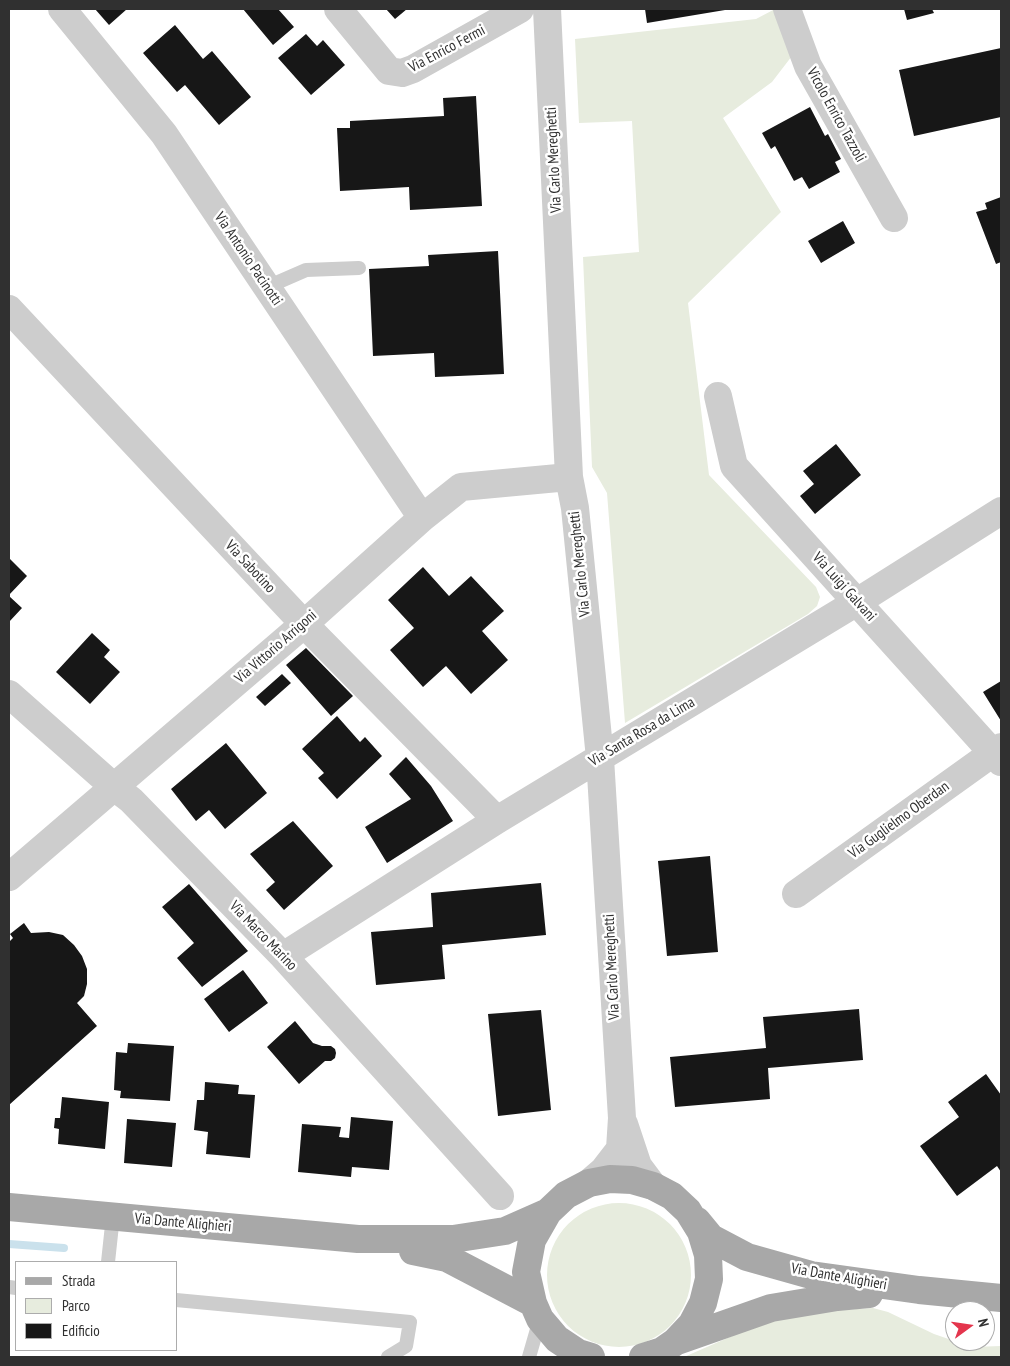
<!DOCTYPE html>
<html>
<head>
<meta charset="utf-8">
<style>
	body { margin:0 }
	#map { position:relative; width:1010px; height:1366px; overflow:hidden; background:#fff; font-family:"PT Sans Narrow",sans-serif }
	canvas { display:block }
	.frame { position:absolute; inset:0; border:10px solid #303030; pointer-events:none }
	.legend { position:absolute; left:15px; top:1261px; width:162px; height:90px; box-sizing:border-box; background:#fff; border:1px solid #acacac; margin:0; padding:6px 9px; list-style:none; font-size:15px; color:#303030 }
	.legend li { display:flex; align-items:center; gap:10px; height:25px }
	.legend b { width:25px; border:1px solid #acacac }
	.north { position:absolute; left:945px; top:1301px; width:50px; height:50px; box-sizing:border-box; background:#fff; border:1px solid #acacac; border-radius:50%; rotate:76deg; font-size:14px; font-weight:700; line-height:20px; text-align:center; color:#303030 }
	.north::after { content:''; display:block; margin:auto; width:18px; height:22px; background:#e4354d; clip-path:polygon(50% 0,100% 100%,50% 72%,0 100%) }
</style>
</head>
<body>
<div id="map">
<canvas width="1010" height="1366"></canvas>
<div class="frame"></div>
<ul class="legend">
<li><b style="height:6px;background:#a8a8a8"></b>Strada</li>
<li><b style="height:14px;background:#e7ecde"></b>Parco</li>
<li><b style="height:14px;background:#171717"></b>Edificio</li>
</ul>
<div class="north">N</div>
</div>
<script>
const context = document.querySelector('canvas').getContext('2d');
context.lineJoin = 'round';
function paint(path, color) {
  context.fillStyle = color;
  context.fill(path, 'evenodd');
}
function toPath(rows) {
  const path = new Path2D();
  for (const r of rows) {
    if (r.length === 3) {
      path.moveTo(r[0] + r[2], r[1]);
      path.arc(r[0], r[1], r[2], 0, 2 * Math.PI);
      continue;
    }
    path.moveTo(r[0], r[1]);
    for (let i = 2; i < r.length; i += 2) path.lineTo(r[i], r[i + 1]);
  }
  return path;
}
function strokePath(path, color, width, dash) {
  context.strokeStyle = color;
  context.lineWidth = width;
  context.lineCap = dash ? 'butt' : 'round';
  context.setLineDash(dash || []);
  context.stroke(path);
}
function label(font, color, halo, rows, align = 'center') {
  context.font = font + ' "PT Sans Narrow",sans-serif';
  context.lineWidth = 5;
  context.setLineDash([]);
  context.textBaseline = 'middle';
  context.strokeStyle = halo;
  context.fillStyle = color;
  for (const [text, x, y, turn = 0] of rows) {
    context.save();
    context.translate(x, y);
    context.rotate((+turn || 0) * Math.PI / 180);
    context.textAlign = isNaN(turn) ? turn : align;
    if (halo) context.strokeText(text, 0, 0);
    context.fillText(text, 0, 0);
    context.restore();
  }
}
paint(toPath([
	[775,9,795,52,772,82,723,118,781,212,688,303,709,475,816,587,820,597,817,606,808,614,625,723,607,493,592,467,583,257,639,252,632,121,579,123,575,39,756,19],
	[619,1275,72],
	[873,1308,888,1312,934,1334,972,1347,1001,1346,1001,1357,684,1357,755,1326,806,1312]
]), '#e7ecde');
strokePath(toPath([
	[9,1244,64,1248]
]), '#cae1ec', 8);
paint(toPath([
	[95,9,127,9,109,25],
	[243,9,278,9,294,27,273,45],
	[386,9,407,9,395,19],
	[645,9,724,9,725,10,647,23],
	[904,9,932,9,934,13,907,20],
	[175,25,203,59,212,51,251,97,219,125,185,85,177,92,143,53],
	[306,34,317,46,323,40,345,65,311,95,278,58],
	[1001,48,1001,117,914,136,899,70],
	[476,96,482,206,410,210,409,187,340,191,337,128,350,128,350,121,444,116,443,98],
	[810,107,825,136,828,134,841,159,835,162,840,172,809,189,802,177,794,181,775,146,771,149,762,133],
	[1001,197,1001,262,996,264,976,212,987,209,985,203],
	[843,221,855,243,821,263,808,241],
	[498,251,504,374,435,377,434,353,373,356,369,269,429,266,428,255],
	[836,444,861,475,815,514,800,496,814,484,803,471],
	[9,558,27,576,9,595],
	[423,567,449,596,471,576,504,611,482,631,508,660,471,694,446,666,423,687,390,650,414,628,388,600],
	[9,596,22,608,9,622],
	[92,633,110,650,104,657,120,672,90,704,56,672],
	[306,648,353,696,331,716,286,665],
	[282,674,291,683,265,706,256,697],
	[1001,681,1001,721,983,692],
	[337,716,360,742,365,737,382,756,337,799,318,778,324,773,302,749],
	[226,743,267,793,225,829,209,810,196,821,171,789],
	[406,757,431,786,453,821,387,863,365,827,411,799,389,774],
	[293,821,333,866,284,910,266,890,275,882,250,854],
	[710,856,718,952,667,956,658,861],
	[541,883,546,935,442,945,445,979,376,985,371,932,433,927,431,893],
	[189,884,248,951,202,987,177,958,194,943,162,907],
	[24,923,31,933,49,932,63,935,74,945,82,956,87,969,87,984,84,996,77,1003,97,1026,9,1105,9,942,13,938,10,934],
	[243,970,268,1003,229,1032,204,999],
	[859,1009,863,1060,768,1068,770,1099,675,1107,670,1057,766,1048,763,1017],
	[541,1010,551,1110,498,1116,488,1014],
	[295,1021,313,1043,322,1046,331,1046,335,1049,336,1053,335,1058,331,1061,325,1061,299,1084,267,1047],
	[128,1043,174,1046,170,1101,120,1098,121,1091,114,1090,116,1052,127,1053],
	[986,1074,1001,1095,1001,1172,997,1166,957,1196,920,1146,959,1117,948,1102],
	[205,1082,239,1085,238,1094,255,1095,250,1158,206,1154,208,1132,194,1130,197,1100,204,1100],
	[62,1097,109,1102,105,1149,58,1144,59,1129,54,1128,55,1118,60,1118],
	[351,1117,393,1121,389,1170,352,1167,351,1177,298,1172,302,1124,341,1127,339,1137,349,1138],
	[127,1119,176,1123,172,1167,124,1163]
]), '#171717');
strokePath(toPath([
	[267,287,306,270,359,268],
	[108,1262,113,1216],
	[9,1287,16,1288],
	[176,1300,410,1322,406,1346,388,1357],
	[529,1357,540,1319]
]), '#cdcdcd', 14);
strokePath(toPath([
	[62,9,164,134,422,518],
	[338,9,389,71,402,73,413,69,520,9],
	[547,9,569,477,575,508,600,758,622,1118,620,1149,603,1171,589,1183],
	[787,9,808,66,894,218],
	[9,309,304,624,497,820],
	[718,396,734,466,1001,762],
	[9,694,114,787,131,800,283,956,500,1196],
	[9,877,304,624,422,518,461,487,569,477],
	[796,894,1001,747],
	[283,956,497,820,857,602,1001,511],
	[624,1124,638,1166,653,1186]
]), '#cdcdcd', 28);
strokePath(toPath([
	[9,1207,358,1239,453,1239,505,1231,548,1212],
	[697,1221,711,1238,747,1257,811,1275,919,1290,1001,1298],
	[413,1251,447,1258,533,1303],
	[677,1341,771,1308,837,1297,869,1294],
	[591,1357,578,1353,557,1339,540,1319,533,1303,526,1272,532,1240,548,1212,566,1195,589,1183,610,1179,632,1180,653,1186,672,1196,688,1211,701,1232,708,1255,709,1279,703,1303,692,1324,675,1342,662,1351,643,1357]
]), '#a8a8a8', 28);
label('15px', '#303030', '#fff', [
	["Via Enrico Fermi",447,49,-28],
	["Vicolo Enrico Tazzoli",836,115,61],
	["Via Carlo Mereghetti",554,160,-93],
	["Via Antonio Pacinotti",248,259,56],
	["Via Carlo Mereghetti",580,564,-96],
	["Via Sabotino",250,567,47],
	["Via Luigi Galvani",844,587,48],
	["Via Vittorio Arrigoni",276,647,-41],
	["Via Santa Rosa da Lima",642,732,-31],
	["Via Guglielmo Oberdan",899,820,-36],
	["Via Marco Marino",263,936,46],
	["Via Carlo Mereghetti",612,967,-93],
	["Via Dante Alighieri",183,1223,5],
	["Via Dante Alighieri",839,1277,10]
]);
</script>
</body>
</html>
